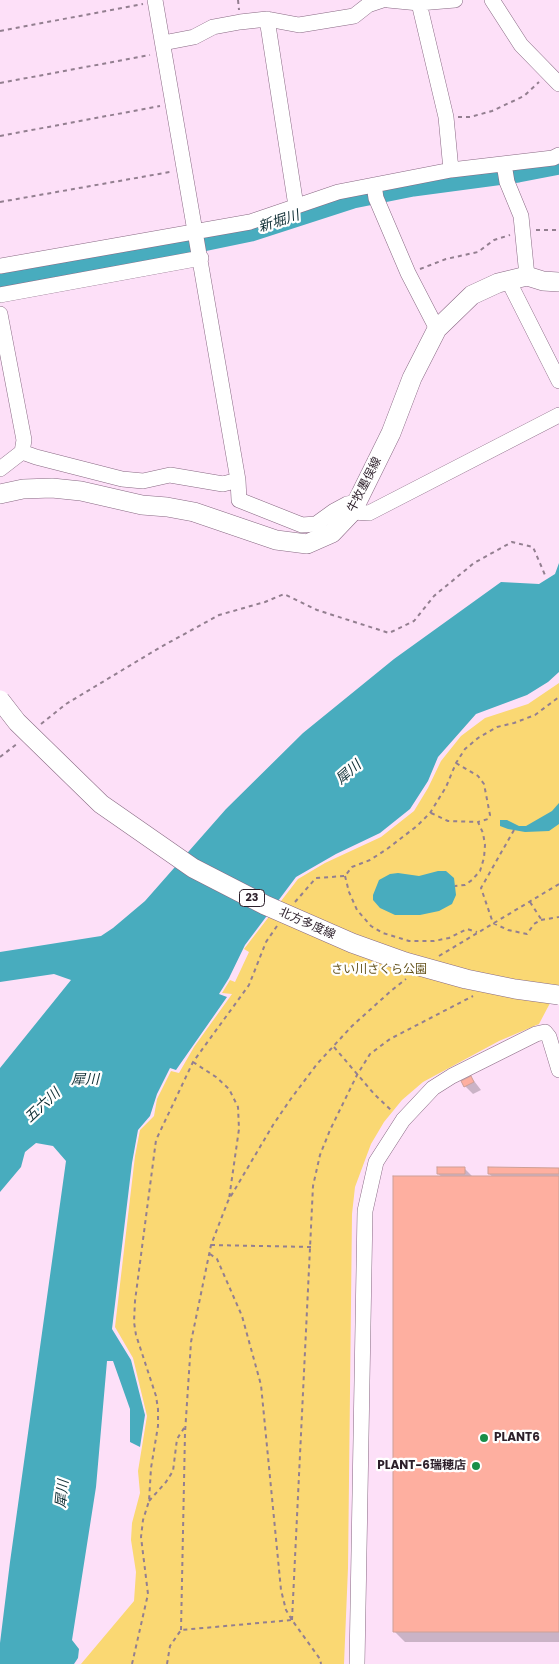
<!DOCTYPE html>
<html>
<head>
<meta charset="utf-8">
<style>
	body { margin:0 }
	canvas { display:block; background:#fde0f8 }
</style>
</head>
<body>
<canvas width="559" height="1664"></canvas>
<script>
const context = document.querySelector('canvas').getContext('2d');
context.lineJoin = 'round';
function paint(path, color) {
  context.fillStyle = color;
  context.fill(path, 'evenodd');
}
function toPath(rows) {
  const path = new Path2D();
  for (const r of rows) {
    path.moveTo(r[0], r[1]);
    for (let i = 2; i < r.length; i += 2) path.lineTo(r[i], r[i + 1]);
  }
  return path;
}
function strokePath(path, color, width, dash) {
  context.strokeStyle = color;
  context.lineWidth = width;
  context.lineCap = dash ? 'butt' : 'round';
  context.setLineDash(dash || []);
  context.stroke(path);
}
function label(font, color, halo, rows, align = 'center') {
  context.font = font + ' Poppins,"Noto Sans JP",sans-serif';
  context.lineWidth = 4.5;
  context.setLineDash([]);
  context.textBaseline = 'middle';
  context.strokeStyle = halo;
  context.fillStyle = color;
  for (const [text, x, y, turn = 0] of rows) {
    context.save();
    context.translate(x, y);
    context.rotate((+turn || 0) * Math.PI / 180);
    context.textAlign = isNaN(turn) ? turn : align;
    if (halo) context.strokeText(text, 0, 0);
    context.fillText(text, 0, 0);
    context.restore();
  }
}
paint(toPath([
	[559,683,559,986,539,1024,499,1041,423,1082,402,1100,384,1122,371,1144,355,1187,352,1214,348,1568,344,1664,81,1664,134,1601,136,1572,131,1540,132,1523,140,1493,138,1471,147,1416,133,1358,115,1327,135,1156,140,1130,154,1116,157,1099,171,1071,179,1073,194,1047,232,994,222,993,230,980,235,982,249,952,244,949,298,879,325,863,381,837,414,811,428,788,441,761,461,736,485,718,528,704]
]), '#fad873');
paint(toPath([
	[559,563,559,672,548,682,527,695,476,714,438,757,428,781,410,809,380,833,336,854,296,877,245,945,229,978,219,994,227,997,176,1070,170,1068,157,1094,150,1116,138,1130,132,1163,112,1329,131,1360,145,1415,140,1447,130,1442,130,1409,113,1361,107,1361,96,1487,72,1640,79,1649,78,1658,74,1664,0,1664,0,1643,10,1562,66,1161,53,1146,36,1143,25,1152,21,1167,0,1192,0,1068,71,980,54,974,0,982,0,952,101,936,113,928,145,901,226,809,303,733,394,659,501,582,539,584,555,574],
	[559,803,559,824,549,831,525,832,508,829,500,826,500,820,507,820,519,826,526,826,552,811],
	[438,871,446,871,454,878,456,895,452,904,439,911,420,915,395,915,380,908,373,900,373,895,379,880,390,874,398,873,419,876]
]), '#48acbe');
paint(toPath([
	[471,1077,481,1090,473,1094,465,1086],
	[465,1169,473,1177,493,1177,489,1174,559,1169,559,1642,405,1642,394,1631,442,1177,438,1174]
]), '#0003');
strokePath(toPath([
	[0,283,251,231,353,198,413,186,518,172,559,164]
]), '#48acbe', 21);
const building = toPath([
	[471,1076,474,1082,464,1087,461,1081,471,1076],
	[437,1167,465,1167,465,1174,437,1174,437,1167],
	[488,1167,559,1168,559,1174,488,1174,488,1167],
	[393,1176,559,1176,559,1632,393,1632,393,1176]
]);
paint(building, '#feafa0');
strokePath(building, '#cda097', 1);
const minor = toPath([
	[155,0,238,480],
	[388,0,419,3,455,0],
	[492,0,521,45,559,84],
	[419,3,446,117,451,170],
	[267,19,296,206],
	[163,43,194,37,213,27,240,22,267,19,299,25,354,16,368,5,383,0],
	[504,164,507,182,521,216,527,276],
	[374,185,376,198,408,273,437,329],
	[0,266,250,222,338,192,374,185,451,170,553,158,559,155],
	[508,280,559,381],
	[0,295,201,258],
	[0,314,24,440,22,452,0,469],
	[22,452,36,457,122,479,143,481,170,475,223,484,238,480,239,500,302,525,316,524,334,511,347,504,358,502],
	[352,512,369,513,559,415],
	[357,1664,365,1211,376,1162,403,1120,433,1088,452,1076,536,1034,545,1032,549,1037,559,1070]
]);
const major = toPath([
	[0,494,23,489,52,488,81,491,142,505,167,507,194,512,276,540,307,544,332,533,352,512,391,433,412,378,437,329,472,295,498,283,527,276,543,281,559,282]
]);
strokePath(minor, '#886983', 16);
strokePath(major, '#886983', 20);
strokePath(toPath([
	[238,0,239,10],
	[0,31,143,4],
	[0,83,150,55],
	[458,117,470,117,492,111,524,96,539,82],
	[0,136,160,106],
	[0,202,170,172],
	[536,230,559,230],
	[420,269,446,259,478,252,494,240,510,235],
	[41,724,66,704,159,648,219,615,265,602,284,594,317,610,389,633,414,621,434,596,474,563,512,542,533,547,545,575],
	[0,757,18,743],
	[456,763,478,776,484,784,490,815,488,819,478,822],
	[431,813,448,821,478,822,483,833,485,845,484,858,480,871,472,880,465,885,455,886],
	[514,830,481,888,493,923,508,930,527,934,534,924,541,920,559,917],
	[345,876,349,892,357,910,371,926,383,933,409,941,434,941,449,938,467,929,477,932],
	[295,902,316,878,345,876,352,867,370,860,387,849,417,826,430,813,446,787,456,763,465,749,478,738,497,727,514,723,535,715,559,697],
	[530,902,541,919],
	[439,956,559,884],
	[334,1047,375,1095,393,1112],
	[193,1062,216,1077,229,1089,238,1107,239,1129,229,1199],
	[211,1245,311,1247],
	[210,1254,217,1259,242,1316,261,1385,281,1590,286,1610,292,1620],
	[149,1501,166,1482,173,1471,177,1439,186,1425],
	[292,1620,313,1186,320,1155,330,1130,357,1075,370,1054,390,1039,473,996],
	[181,1630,185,1433,191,1342,211,1245,228,1201,273,1125,290,1100,317,1064,352,1026,392,990,406,979],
	[132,1664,148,1594,141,1537,143,1520,149,1501,151,1468,158,1426,158,1409,156,1396,136,1335,134,1322,135,1301,156,1140,193,1062,249,985,266,942,277,926],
	[167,1664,170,1646,181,1630,292,1620,320,1659,321,1664]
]), '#937f90', 2, [4, 4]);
strokePath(minor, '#fff', 15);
strokePath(major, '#fff', 19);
const majorBridge = toPath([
	[0,700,17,722,101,804,193,868,265,905,352,943,405,962,466,979,515,989,559,995]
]);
strokePath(majorBridge, '#886983', 20, []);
strokePath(majorBridge, '#fff', 19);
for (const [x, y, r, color] of [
	[484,1438,5,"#188e48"],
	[476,1466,5,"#188e48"]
]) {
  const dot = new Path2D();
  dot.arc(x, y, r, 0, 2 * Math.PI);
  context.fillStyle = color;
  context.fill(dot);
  strokePath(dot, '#fff', 2);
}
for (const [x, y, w] of [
	[252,898,25]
]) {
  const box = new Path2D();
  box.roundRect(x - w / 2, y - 8.5, w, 17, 4);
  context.fillStyle = '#fff';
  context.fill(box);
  strokePath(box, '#2c1f2a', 1);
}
label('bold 11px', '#2c1f2a', null, [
	["23",252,898]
]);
label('12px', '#2c1f2a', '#fff', [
	["牛牧墨俣線",365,485,-63],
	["北方多度線",307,924,24]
]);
label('12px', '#64531d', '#fff', [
	["さい川さくら公園",379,970]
]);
label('bold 12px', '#2c1f2a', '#fff', [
	["PLANT6",494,1438],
	["PLANT-6瑞穂店",466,1466,"right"]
], 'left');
label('italic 14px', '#102f35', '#fff', [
	["新堀川",279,222,-18],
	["犀川",349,773,-41],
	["犀川",85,1080],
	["五六川",43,1106,-43],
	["犀川",63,1494,-84]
]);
</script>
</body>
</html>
